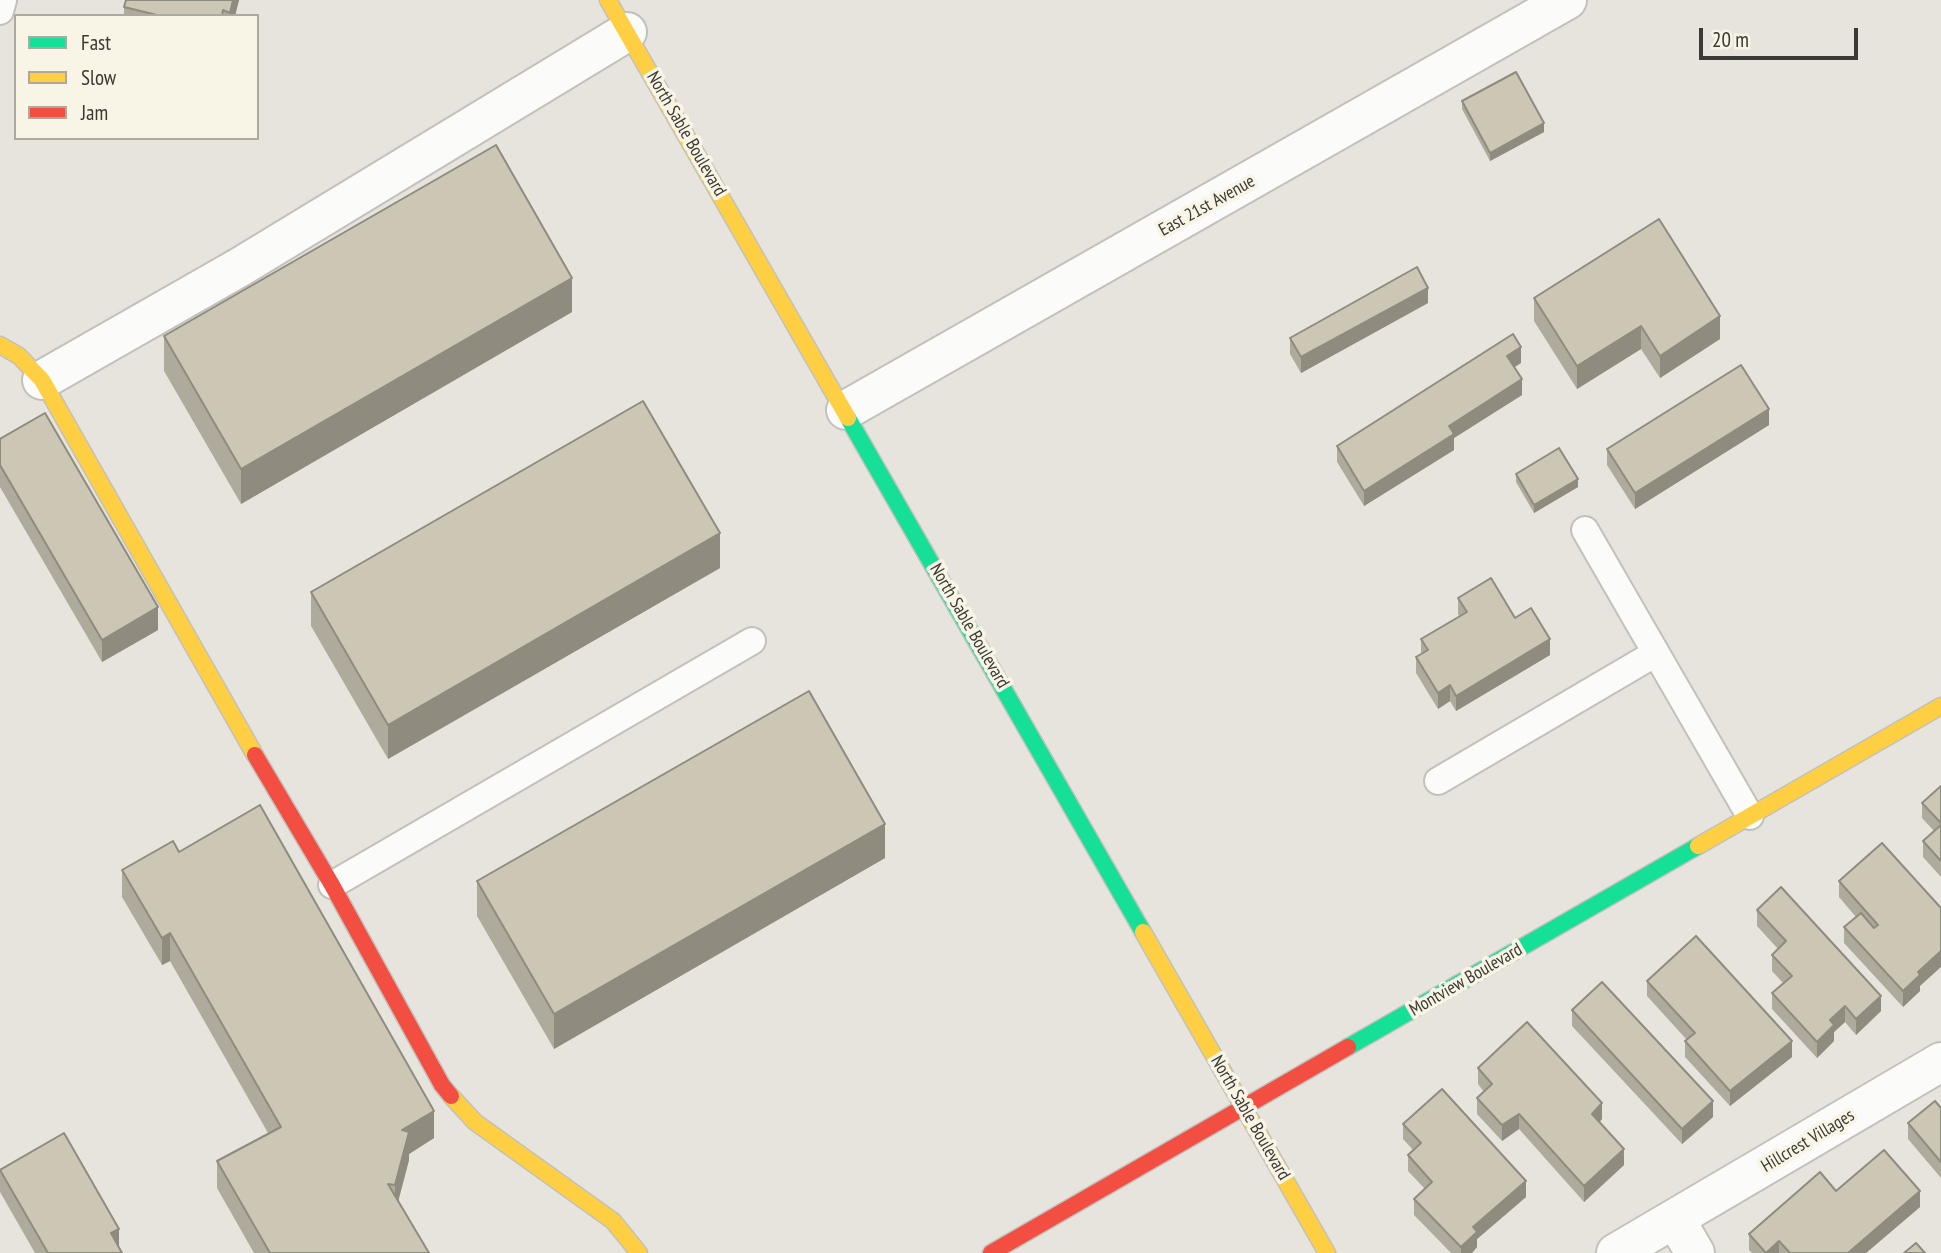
<!DOCTYPE html>
<html>
<head>
<meta charset="utf-8">
<style>
	body { margin:0 }
	#map { position:relative; width:1941px; height:1253px; overflow:hidden; background:#e6e4dd; font-family:"PT Sans Narrow",sans-serif }
	canvas { display:block }
	.legend { position:absolute; left:14px; top:14px; width:245px; height:126px; box-sizing:border-box; background:#f8f4e6; border:2px solid #aca99e; margin:0; padding:9px 12px; list-style:none; font-size:21px; color:#3a3933 }
	.legend li { display:flex; align-items:center; gap:14px; height:35px }
	.legend b { width:35px; border:2px solid #aca99e }
	.scale { position:absolute; left:1699px; top:28px; width:159px; height:32px; box-sizing:border-box; border:4px solid #3a3933; border-top:0; padding-left:9px; font-size:21px; line-height:24px; white-space:nowrap; color:#3a3933; -webkit-text-stroke:5px #f8f4e6; paint-order:stroke }
</style>
</head>
<body>
<div id="map">
<canvas width="1941" height="1253"></canvas>
<ul class="legend">
<li><b style="height:9px;background:#16e098"></b>Fast</li>
<li><b style="height:9px;background:#ffcf43"></b>Slow</li>
<li><b style="height:9px;background:#f24e42"></b>Jam</li>
</ul>
<div class="scale">20 m</div>
</div>
<script>
const context = document.querySelector('canvas').getContext('2d');
context.lineJoin = 'round';
function toPath(rows) {
  const path = new Path2D();
  for (const r of rows) {
    path.moveTo(r[0], r[1]);
    for (let i = 2; i < r.length; i += 2) path.lineTo(r[i], r[i + 1]);
  }
  return path;
}
function strokePath(path, color, width, dash) {
  context.strokeStyle = color;
  context.lineWidth = width;
  context.lineCap = dash ? 'butt' : 'round';
  context.setLineDash(dash || []);
  context.stroke(path);
}
function paint(path, color) {
  context.fillStyle = color;
  context.fill(path, 'evenodd');
}
function label(font, color, halo, rows, align = 'center') {
  context.font = font + ' "PT Sans Narrow",sans-serif';
  context.lineWidth = 7;
  context.setLineDash([]);
  context.textBaseline = 'middle';
  context.strokeStyle = halo;
  context.fillStyle = color;
  for (const [text, x, y, turn = 0] of rows) {
    context.save();
    context.translate(x, y);
    context.rotate((+turn || 0) * Math.PI / 180);
    context.textAlign = isNaN(turn) ? turn : align;
    if (halo) context.strokeText(text, 0, 0);
    context.fillText(text, 0, 0);
    context.restore();
  }
}
const lane = toPath([
	[0,11,3,0],
	[1585,530,1750,816],
	[1438,781,1656,653],
	[332,885,752,641]
]);
const street = toPath([
	[42,380,240,267,627,32],
	[846,410,1567,0],
	[1675,1219,1695,1253],
	[1616,1253,1941,1062]
]);
const fast = toPath([
	[848,418,1143,932],
	[1348,1047,1698,846]
]);
const slow = toPath([
	[608,0,848,418],
	[0,345,19,356,42,380,255,755],
	[1698,846,1941,706],
	[1143,932,1327,1253],
	[451,1096,475,1122,613,1221,639,1253]
]);
const jam = toPath([
	[255,755,332,885,442,1085,451,1096],
	[991,1253,1348,1047]
]);
strokePath(lane, '#c2c1bc', 30);
strokePath(street, '#c2c1bc', 42);
strokePath(fast, '#c2c1bc', 19);
strokePath(slow, '#c2c1bc', 19);
strokePath(jam, '#c2c1bc', 19);
strokePath(lane, '#fbfbfa', 26);
strokePath(street, '#fbfbfa', 38);
strokePath(fast, '#16e098', 16);
strokePath(slow, '#ffcf43', 16);
strokePath(jam, '#f24e42', 16);
paint(toPath([
	[239,0,235,16,124,16,124,7],
	[1462,101,1544,132,1490,161,1462,109],
	[1534,298,1720,339,1660,378,1641,349,1577,389,1534,321],
	[1428,303,1301,373,1290,354,1290,338],
	[572,312,241,504,164,371,164,336],
	[1521,363,1514,367,1522,395,1454,438,1454,450,1364,506,1337,462,1337,446],
	[1769,425,1635,509,1607,465,1607,449],
	[0,439,158,630,102,662,0,487],
	[1516,474,1578,487,1534,513,1516,482],
	[720,568,388,759,311,626,311,592],
	[1458,598,1515,618,1550,655,1456,711,1450,701,1438,709,1416,673,1416,657,1421,655,1421,639,1459,616,1458,614],
	[1941,786,1941,877,1923,857,1923,841,1934,831,1922,818,1922,803],
	[1882,843,1920,986,1920,991,1903,1007,1844,943,1844,927,1856,917,1839,897,1839,881],
	[179,852,434,1138,409,1154,409,1160,398,1202,429,1253,254,1253,217,1188,217,1161,268,1133,170,961,162,965,122,897,122,870],
	[885,858,554,1049,477,916,477,881],
	[1757,910,1881,1011,1856,1035,1845,1022,1834,1032,1834,1041,1817,1058,1772,1009,1772,993,1783,983,1772,971,1772,955,1778,949,1757,926],
	[1647,981,1792,1057,1730,1106,1685,1057,1685,1041,1687,1040,1647,996],
	[1572,1010,1713,1117,1682,1144,1572,1026],
	[1478,1068,1602,1119,1600,1122,1624,1165,1584,1202,1519,1129,1502,1141,1477,1114,1477,1098,1484,1092,1478,1084],
	[1941,1108,1941,1178,1908,1139,1908,1123],
	[1403,1124,1526,1197,1477,1239,1477,1247,1472,1253,1451,1253,1414,1215,1414,1199,1425,1189,1408,1171,1408,1155,1413,1150,1403,1139],
	[0,1170,119,1248,122,1253,35,1253,0,1192],
	[1836,1191,1920,1207,1866,1253,1752,1253,1749,1250,1749,1234]
]), '#afab9c');
paint(toPath([
	[233,0,239,0,235,16,230,16],
	[1544,123,1544,132,1490,161,1490,153],
	[572,278,572,312,241,504,241,469],
	[1428,288,1428,303,1301,373,1301,357],
	[1720,316,1720,339,1660,378,1660,356],
	[1641,326,1641,349,1577,389,1577,366],
	[1521,347,1521,363,1507,372,1507,356],
	[1522,379,1522,395,1454,438,1454,450,1364,506,1364,491,1449,426],
	[1769,409,1769,425,1635,509,1635,493],
	[1578,479,1578,487,1534,513,1534,505],
	[720,533,720,568,388,759,388,725],
	[158,607,158,630,102,662,102,640],
	[1550,639,1550,655,1456,711,1456,696],
	[1450,685,1450,701,1438,709,1438,693],
	[885,824,885,858,554,1049,554,1014],
	[170,933,170,961,162,965,162,938],
	[1941,951,1941,967,1920,986,1920,991,1903,1007,1903,991,1918,972],
	[1881,996,1881,1011,1856,1035,1856,1019],
	[1845,1006,1845,1022,1834,1032,1834,1041,1817,1058,1817,1042,1830,1020],
	[1792,1041,1792,1057,1730,1106,1730,1091],
	[1713,1101,1713,1117,1682,1144,1682,1129],
	[1602,1103,1602,1119,1592,1129,1592,1114],
	[434,1111,434,1138,409,1154,409,1160,395,1213,395,1185,402,1130],
	[1519,1114,1519,1129,1502,1141,1502,1125],
	[1624,1149,1624,1165,1584,1202,1584,1186],
	[1526,1181,1526,1197,1477,1239,1477,1247,1472,1253,1461,1253,1461,1247,1473,1227],
	[1920,1191,1920,1207,1866,1253,1848,1253],
	[119,1229,119,1251,111,1233],
	[1779,1241,1779,1253,1766,1253]
]), '#8f8b7f');
const building = toPath([
	[126,0,233,0,230,13,223,10,222,16,161,16,124,7,126,0],
	[1516,72,1544,123,1490,153,1462,101,1516,72],
	[496,145,572,278,241,469,164,336,496,145],
	[1659,219,1720,316,1660,356,1641,326,1577,366,1534,298,1659,219],
	[1417,267,1428,288,1301,357,1290,338,1417,267],
	[1513,334,1521,347,1507,356,1522,379,1449,426,1454,434,1364,491,1337,446,1513,334],
	[1741,365,1769,409,1635,493,1607,449,1741,365],
	[643,401,720,533,388,725,311,592,643,401],
	[45,413,158,607,102,640,0,465,0,439,45,413],
	[1559,448,1578,479,1534,505,1516,474,1559,448],
	[1491,578,1515,618,1531,608,1550,639,1456,696,1450,685,1438,693,1416,657,1428,650,1421,639,1467,612,1458,598,1491,578],
	[809,691,885,824,554,1014,477,881,809,691],
	[1941,786,1941,823,1922,803,1941,786],
	[260,805,434,1111,402,1130,409,1132,395,1185,388,1184,429,1253,270,1253,217,1161,281,1127,170,933,162,938,122,870,173,841,179,852,260,805],
	[1941,825,1941,861,1923,841,1941,825],
	[1882,843,1941,908,1941,951,1918,972,1920,975,1903,991,1844,927,1861,913,1874,928,1878,925,1839,881,1882,843],
	[1781,887,1881,996,1856,1019,1845,1006,1830,1020,1834,1025,1817,1042,1772,993,1792,976,1772,955,1786,941,1757,910,1781,887],
	[1696,936,1792,1041,1730,1091,1685,1041,1695,1033,1647,981,1696,936],
	[1602,982,1713,1101,1682,1129,1572,1010,1602,982],
	[1527,1022,1602,1103,1592,1114,1624,1149,1584,1186,1519,1114,1502,1125,1477,1098,1492,1084,1478,1068,1527,1022],
	[1442,1089,1526,1181,1473,1227,1477,1232,1461,1247,1414,1199,1432,1182,1408,1155,1421,1143,1403,1124,1442,1089],
	[1935,1101,1941,1108,1941,1162,1908,1123,1935,1101],
	[64,1133,119,1229,111,1233,122,1253,48,1253,0,1170,64,1133],
	[1884,1150,1920,1191,1848,1253,1790,1253,1779,1241,1766,1253,1749,1234,1820,1172,1836,1191,1884,1150],
	[1916,1243,1925,1253,1904,1253,1916,1243]
]);
paint(building, '#ccc7b5');
strokePath(building, '#8f8b7f', 2);
label('18px', '#3a3933', '#f8f4e6', [
	["North Sable Boulevard",686,134,60],
	["East 21st Avenue",1207,206,-29],
	["North Sable Boulevard",969,626,60],
	["Montview Boulevard",1466,980,-30],
	["North Sable Boulevard",1250,1118,60],
	["Hillcrest Villages",1808,1141,-31]
]);
</script>
</body>
</html>
